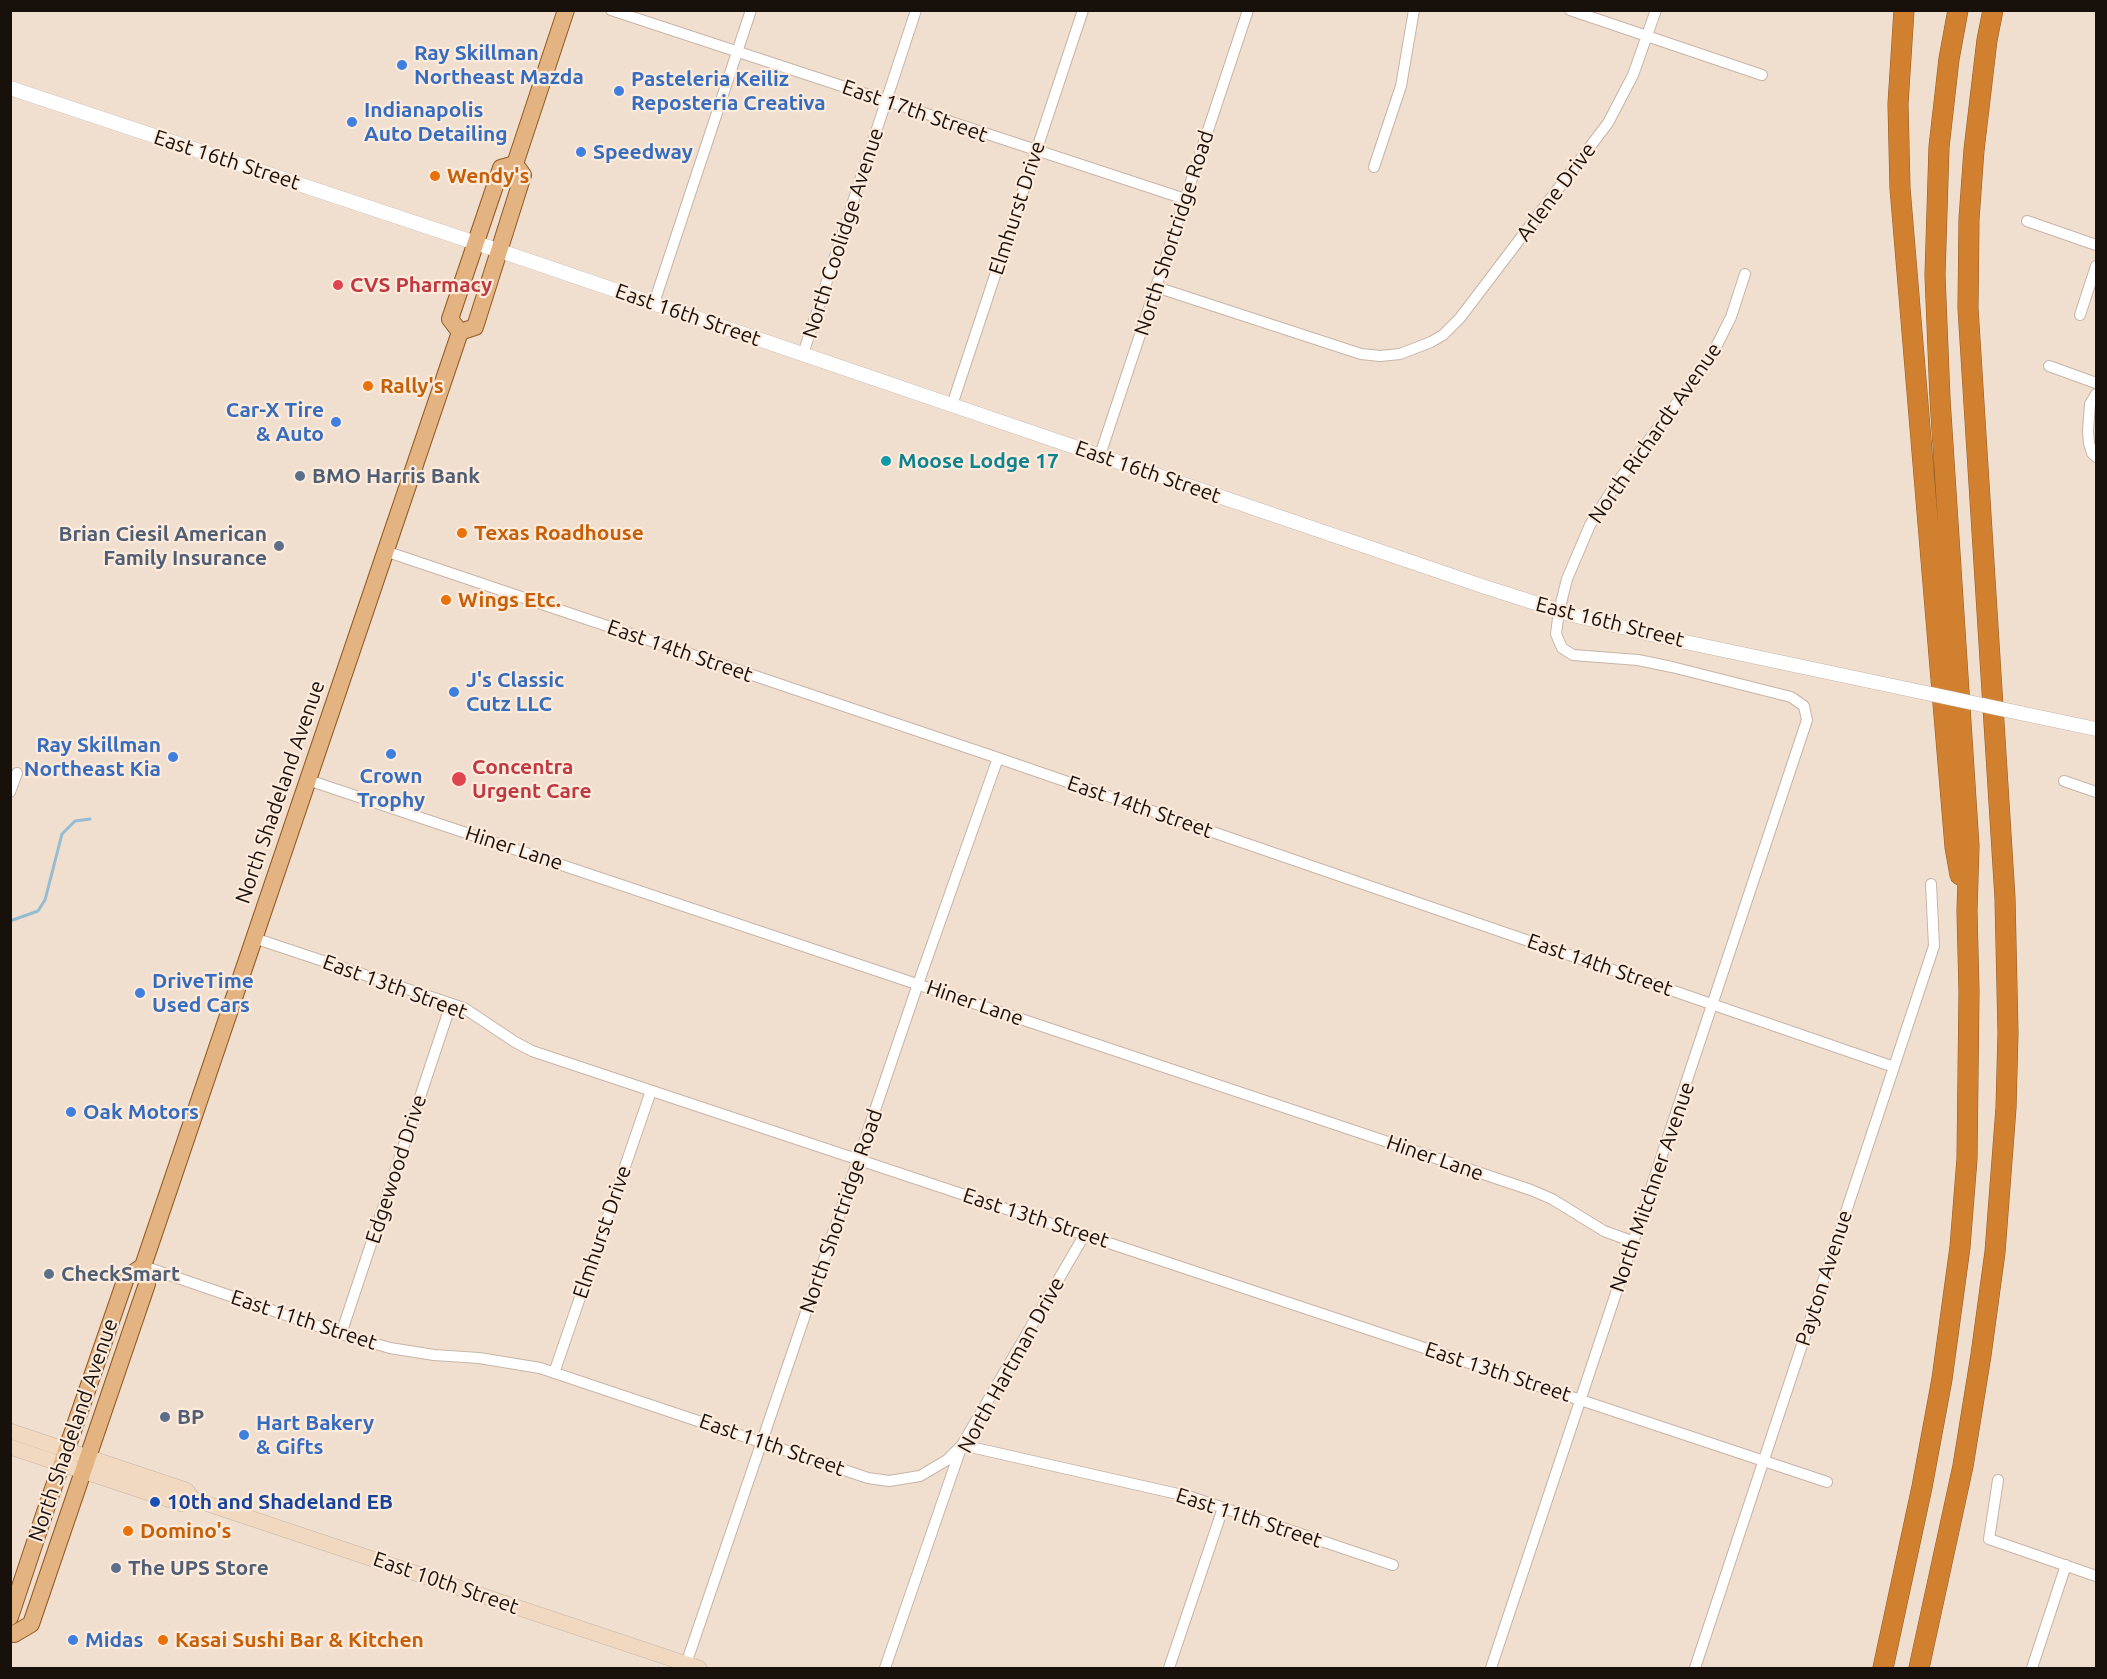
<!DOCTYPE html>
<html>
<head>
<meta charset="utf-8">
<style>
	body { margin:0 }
	#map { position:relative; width:2107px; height:1679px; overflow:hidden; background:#f0decf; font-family:Ubuntu,sans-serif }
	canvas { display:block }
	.frame { position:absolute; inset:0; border:12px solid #17100b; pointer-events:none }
</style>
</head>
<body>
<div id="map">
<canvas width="2107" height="1679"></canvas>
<div class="frame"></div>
</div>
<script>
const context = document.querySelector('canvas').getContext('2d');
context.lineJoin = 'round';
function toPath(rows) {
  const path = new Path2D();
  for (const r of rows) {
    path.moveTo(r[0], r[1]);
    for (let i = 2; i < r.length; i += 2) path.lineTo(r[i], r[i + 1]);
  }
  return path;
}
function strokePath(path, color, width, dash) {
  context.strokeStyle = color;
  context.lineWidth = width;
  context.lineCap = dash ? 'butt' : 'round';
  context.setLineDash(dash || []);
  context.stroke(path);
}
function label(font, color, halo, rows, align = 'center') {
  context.font = font + ' Ubuntu,sans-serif';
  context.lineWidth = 4.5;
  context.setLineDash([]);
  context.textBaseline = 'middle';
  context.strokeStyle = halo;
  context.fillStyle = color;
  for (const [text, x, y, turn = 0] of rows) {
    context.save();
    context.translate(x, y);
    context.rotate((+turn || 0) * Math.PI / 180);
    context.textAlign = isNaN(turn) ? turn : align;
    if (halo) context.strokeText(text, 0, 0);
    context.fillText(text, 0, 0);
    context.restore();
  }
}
strokePath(toPath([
	[10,921,38,911,45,900,62,834,75,821,90,819]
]), '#96bcd1', 3);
const minor = toPath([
	[611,10,1185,199],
	[1570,10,1762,75],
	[1374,167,1401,86,1414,10],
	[2027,221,2096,245],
	[1156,287,1361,354,1380,356,1400,354,1431,342,1443,335,1460,318,1608,123,1633,75,1656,10],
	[654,303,751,10],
	[2080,315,2096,266],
	[803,354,916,10],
	[2049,366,2096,383],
	[2096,394,2090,404,2088,431,2089,443,2092,453,2096,457],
	[952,405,1083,10],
	[1100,455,1248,10],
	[385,551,998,758,1894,1067],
	[308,780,1531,1190,1552,1199,1604,1231,1634,1242],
	[2064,781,2096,792],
	[10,792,17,773],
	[254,938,464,1008,515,1042,532,1051,1827,1482],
	[143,1266,341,1334,390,1348,434,1355,479,1358,540,1368,868,1478,889,1481,920,1476,947,1460,962,1445,1191,1497,1393,1565],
	[341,1334,451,1004],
	[554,1373,651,1091],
	[1998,1480,1989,1539,2096,1576],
	[686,1664,918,984,998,758],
	[885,1668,962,1445,1085,1234],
	[1169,1668,1223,1508],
	[1491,1668,1807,720,1804,706,1791,697,1672,667,1638,660,1573,655,1562,648,1556,634,1559,611,1567,579,1590,525,1616,484,1711,357,1731,317,1745,274],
	[1695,1668,1934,946,1931,884],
	[2032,1668,2066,1565]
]);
const tertiary = toPath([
	[10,88,518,257,1485,587,1573,615,1671,639,1926,693],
	[2020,713,2096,729]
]);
const secondary = toPath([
	[10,1431,186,1490,193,1499,699,1668],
	[10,1447,182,1504,193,1499]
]);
const primary = toPath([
	[515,164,566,10],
	[460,332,450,319,501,168,515,164],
	[460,332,475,327,523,175,515,164],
	[10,1617,47,1506,126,1278,143,1266],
	[14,1634,31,1624,147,1284,143,1266,460,332]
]);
const motorway = toPath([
	[1904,10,1898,104,1900,188,1955,847,1960,875],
	[1883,1668,1922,1487,1942,1379,1960,1247,1967,1159,1969,992,1967,911,1969,846,1940,399,1935,275,1939,147,1949,59,1958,10],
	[1919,1668,1963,1466,1981,1355,1995,1252,2006,1108,2008,1033,2005,898,1968,308,1969,219,1974,150,1987,40,1993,10]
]);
strokePath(minor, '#c7b5a7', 12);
strokePath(tertiary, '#c7b5a7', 15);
strokePath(secondary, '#c7b5a7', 16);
strokePath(primary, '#905922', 18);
strokePath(motorway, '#905922', 21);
strokePath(minor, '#fff', 10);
strokePath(tertiary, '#fff', 14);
strokePath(secondary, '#f1d9c1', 15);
strokePath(primary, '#e3b382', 16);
strokePath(motorway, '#d1802f', 20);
const tertiaryBridge = toPath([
	[1926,693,2020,713]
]);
strokePath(tertiaryBridge, '#c7b5a7', 15, []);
strokePath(tertiaryBridge, '#fff', 14);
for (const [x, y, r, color] of [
	[402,65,6,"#3f7fe0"],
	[619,91,6,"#3f7fe0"],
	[352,122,6,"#3f7fe0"],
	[581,152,6,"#3f7fe0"],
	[435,176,6,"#e8710a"],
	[338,285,6,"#e0444e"],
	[368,386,6,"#e8710a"],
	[336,422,6,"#3f7fe0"],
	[886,461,6,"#0f9aa8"],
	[300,476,6,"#5c6f8a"],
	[462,533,6,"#e8710a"],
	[279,546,6,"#5c6f8a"],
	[446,600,6,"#e8710a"],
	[454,692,6,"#3f7fe0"],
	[391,754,6,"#3f7fe0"],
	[173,757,6,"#3f7fe0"],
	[459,779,8,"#e0444e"],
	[140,993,6,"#3f7fe0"],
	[71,1112,6,"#3f7fe0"],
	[49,1274,6,"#5c6f8a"],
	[165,1417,6,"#5c6f8a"],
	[244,1435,6,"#3f7fe0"],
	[155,1502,6,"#1a4fb4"],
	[128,1531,6,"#e8710a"],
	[116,1568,6,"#5c6f8a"],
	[73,1640,6,"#3f7fe0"],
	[163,1640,6,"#e8710a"]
]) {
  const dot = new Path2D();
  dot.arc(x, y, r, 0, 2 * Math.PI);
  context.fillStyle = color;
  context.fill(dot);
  strokePath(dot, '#feebdc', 2);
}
label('bold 21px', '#366cbe', '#feebdc', [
	["Ray Skillman",414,53],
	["Northeast Mazda",414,77],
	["Pasteleria Keiliz",631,79],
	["Reposteria Creativa",631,103],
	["Indianapolis",364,110],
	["Auto Detailing",364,134],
	["Speedway",593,152],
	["Car-X Tire",324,410,"right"],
	["& Auto",324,434,"right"],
	["J's Classic",466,680],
	["Cutz LLC",466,704],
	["Ray Skillman",161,745,"right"],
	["Northeast Kia",161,769,"right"],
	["Crown",391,776,"center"],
	["Trophy",391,800,"center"],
	["DriveTime",152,981],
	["Used Cars",152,1005],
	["Oak Motors",83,1112],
	["Hart Bakery",256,1423],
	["& Gifts",256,1447],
	["Midas",85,1640]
], 'left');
label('21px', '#17100b', '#feebdc', [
	["East 17th Street",915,111,19],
	["East 16th Street",227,160,18],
	["Arlene Drive",1556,192,-53],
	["Elmhurst Drive",1017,208,-72],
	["North Coolidge Avenue",843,233,-72],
	["North Shortridge Road",1174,233,-72],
	["East 16th Street",688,315,19],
	["North Richardt Avenue",1655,433,-55],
	["East 16th Street",1148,472,19],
	["East 16th Street",1610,622,14],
	["East 14th Street",680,651,19],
	["North Shadeland Avenue",280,792,-71],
	["East 14th Street",1140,807,19],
	["Hiner Lane",514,848,18],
	["East 14th Street",1600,965,19],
	["East 13th Street",395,987,20],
	["Hiner Lane",975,1003,19],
	["Hiner Lane",1435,1158,19],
	["Edgewood Drive",396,1169,-72],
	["North Mitchner Avenue",1652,1187,-71],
	["North Shortridge Road",841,1211,-71],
	["East 13th Street",1036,1218,18],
	["Elmhurst Drive",602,1232,-71],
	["Payton Avenue",1824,1278,-72],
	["East 11th Street",304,1320,18],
	["North Hartman Drive",1011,1365,-61],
	["East 13th Street",1498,1372,18],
	["North Shadeland Avenue",73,1430,-71],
	["East 11th Street",772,1445,19],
	["East 11th Street",1249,1518,18],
	["East 10th Street",446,1583,19]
]);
label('bold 21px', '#c56008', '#feebdc', [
	["Wendy's",447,176],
	["Rally's",380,386],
	["Texas Roadhouse",474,533],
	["Wings Etc.",458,600],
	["Domino's",140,1531],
	["Kasai Sushi Bar & Kitchen",175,1640]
], 'left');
label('bold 21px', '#be3a42', '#feebdc', [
	["CVS Pharmacy",350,285],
	["Concentra",472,767],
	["Urgent Care",472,791]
], 'left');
label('bold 21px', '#0d838f', '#feebdc', [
	["Moose Lodge 17",898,461]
], 'left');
label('bold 21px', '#4e5e75', '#feebdc', [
	["BMO Harris Bank",312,476],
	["Brian Ciesil American",267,534,"right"],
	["Family Insurance",267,558,"right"],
	["CheckSmart",61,1274],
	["BP",177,1417],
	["The UPS Store",128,1568]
], 'left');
label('bold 21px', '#164399', '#feebdc', [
	["10th and Shadeland EB",167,1502]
], 'left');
</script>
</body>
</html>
